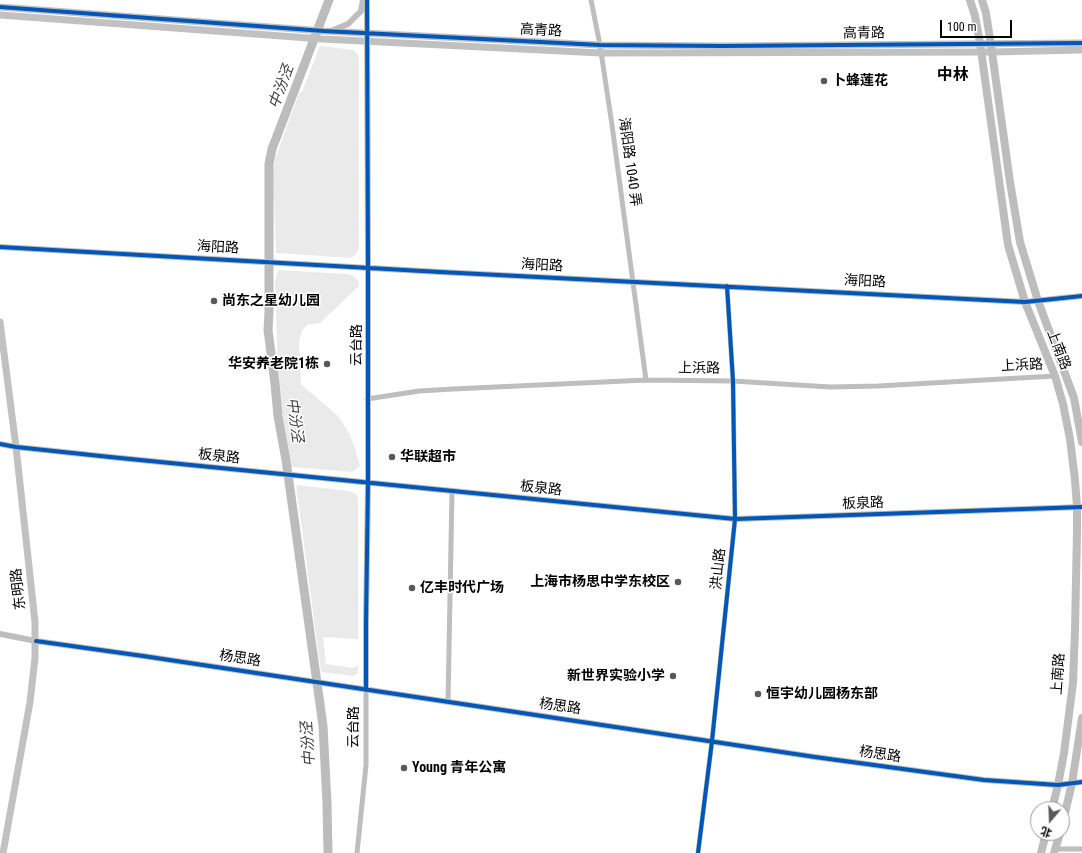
<!DOCTYPE html>
<html>
<head>
<meta charset="utf-8">
<style>
	body { margin:0 }
	#map { position:relative; width:1082px; height:853px; overflow:hidden; background:#fff; font-family:"Roboto Condensed","Noto Sans SC",sans-serif }
	canvas { display:block }
	.north { position:absolute; left:1030px; top:801px; width:40px; height:40px; box-sizing:border-box; background:#fff; border:1px solid #999; border-radius:50%; rotate:199deg; font-size:11px; font-weight:700; line-height:16px; text-align:center; color:#000 }
	.north::after { content:''; display:block; margin:auto; width:14px; height:18px; background:#595959; clip-path:polygon(50% 0,100% 100%,50% 72%,0 100%) }
	.scale { position:absolute; left:940px; top:20px; width:72px; height:18px; box-sizing:border-box; border:2px solid #000; border-top:0; padding-left:5px; font-size:12px; line-height:14px; white-space:nowrap; color:#000; -webkit-text-stroke:3px #fff; paint-order:stroke }
</style>
</head>
<body>
<div id="map">
<canvas width="1082" height="853"></canvas>
<div class="north">北</div>
<div class="scale">100 m</div>
</div>
<script>
const context = document.querySelector('canvas').getContext('2d');
context.lineJoin = 'round';
function paint(path, color) {
  context.fillStyle = color;
  context.fill(path, 'evenodd');
}
function toPath(rows) {
  const path = new Path2D();
  for (const r of rows) {
    path.moveTo(r[0], r[1]);
    for (let i = 2; i < r.length; i += 2) path.lineTo(r[i], r[i + 1]);
  }
  return path;
}
function strokePath(path, color, width, dash) {
  context.strokeStyle = color;
  context.lineWidth = width;
  context.lineCap = dash ? 'butt' : 'round';
  context.setLineDash(dash || []);
  context.stroke(path);
}
function label(font, color, halo, rows, align = 'center') {
  context.font = font + ' "Roboto Condensed","Noto Sans SC",sans-serif';
  context.lineWidth = 3;
  context.setLineDash([]);
  context.textBaseline = 'middle';
  context.strokeStyle = halo;
  context.fillStyle = color;
  for (const [text, x, y, turn = 0] of rows) {
    context.save();
    context.translate(x, y);
    context.rotate((+turn || 0) * Math.PI / 180);
    context.textAlign = isNaN(turn) ? turn : align;
    if (halo) context.strokeText(text, 0, 0);
    context.fillText(text, 0, 0);
    context.restore();
  }
}
paint(toPath([
	[320,46,354,50,359,56,359,248,356,254,351,258,276,253,273,173,275,159,300,91,302,92],
	[278,270,347,274,352,275,358,280,359,286,320,323,307,325,302,331,299,342,301,384,338,416,349,433,355,448,360,466,352,472,292,467,282,411,278,374,275,282],
	[296,485,350,491,356,494,358,497,358,639,323,637,326,664,353,668,357,666,359,662,357,674,353,676,321,672]
]), '#eaeaea');
strokePath(toPath([
	[328,853,327,803,323,726,286,460,278,416,275,384,268,330,269,311,269,164,272,149,329,0]
]), '#bcbcbc', 9);
strokePath(toPath([
	[591,0,600,45,612,125,646,380],
	[367,399,419,391,453,389,646,380,733,381,830,387,878,386,1055,376],
	[448,702,452,491],
	[1055,849,1082,849],
	[357,853,366,765,366,690],
	[698,853,712,741,735,519,733,381,727,286]
]), '#bebebe', 5);
strokePath(toPath([
	[331,31,348,24,361,11,363,0],
	[0,247,440,272,1025,302,1082,296],
	[0,444,16,447,110,457,735,519,1082,507],
	[0,634,36,641,143,656,815,757,984,780,1058,785,1082,782],
	[366,690,366,622,368,483,368,267,367,0]
]), '#bebebe', 6);
strokePath(toPath([
	[0,7,324,31,600,45,722,46,1082,43],
	[0,15,322,39,601,53,992,52,1082,50],
	[0,322,16,447,35,622,35,658,30,702,3,853]
]), '#c1c1c1', 7);
strokePath(toPath([
	[970,0,975,16,980,43,1008,245,1025,302,1055,376,1063,404,1070,439,1075,480,1077,507,1077,531,1075,630,1073,683,1064,753,1058,785,1052,809],
	[982,0,986,13,992,52,1010,182,1020,242,1038,301,1074,398,1082,442],
	[1062,826,1072,783,1082,718],
	[1041,853,1046,833],
	[1054,853,1060,833]
]), '#bdbdbd', 8);
strokePath(toPath([
	[0,7,324,31,600,45,722,46,1082,43],
	[0,247,440,272,1025,302,1082,296],
	[0,444,16,447,110,457,735,519,1082,507],
	[36,641,143,656,815,757,984,780,1058,785,1082,782],
	[366,690,366,622,368,483,368,267,367,0],
	[698,853,712,741,735,519,733,381,727,286]
]), '#0057b8', 4);
for (const [x, y, r, color] of [
	[824,81,4,"#595959"],
	[214,301,4,"#595959"],
	[327,364,4,"#595959"],
	[392,457,4,"#595959"],
	[678,582,4,"#595959"],
	[412,588,4,"#595959"],
	[673,676,4,"#595959"],
	[758,694,4,"#595959"],
	[404,768,4,"#595959"]
]) {
  const dot = new Path2D();
  dot.arc(x, y, r, 0, 2 * Math.PI);
  context.fillStyle = color;
  context.fill(dot);
  strokePath(dot, '#fff', 1.5);
}
label('14px', '#000', '#fff', [
	["高青路",541,31,3],
	["高青路",864,34,-1],
	["海阳路 1040 弄",629,162,82],
	["海阳路",218,248,3],
	["海阳路",542,266,3],
	["海阳路",865,282,3],
	["云台路",357,345,-90],
	["上南路",1058,350,69],
	["上浜路",1022,366,-3],
	["上浜路",699,369,1],
	["板泉路",219,457,6],
	["板泉路",541,489,6],
	["板泉路",863,504,-2],
	["洪山路",719,569,-84],
	["东明路",19,589,-96],
	["杨思路",240,659,9],
	["上南路",1059,674,-86],
	["杨思路",560,707,8],
	["云台路",354,727,-90],
	["杨思路",880,755,8]
]);
label('bold 14px', '#000', '#fff', [
	["卜蜂莲花",832,81],
	["尚东之星幼儿园",222,301],
	["华安养老院1栋",319,364,"right"],
	["华联超市",400,457],
	["上海市杨思中学东校区",670,582,"right"],
	["亿丰时代广场",420,588],
	["新世界实验小学",665,676,"right"],
	["恒宇幼儿园杨东部",766,694],
	["Young 青年公寓",412,768]
], 'left');
label('italic 15px', '#404040', '#fff', [
	["中汾泾",282,87,-70],
	["中汾泾",294,420,82],
	["中汾泾",309,744,-94]
]);
label('bold 16px', '#000', '#fff', [
	["中林",953,76]
]);
</script>
</body>
</html>
